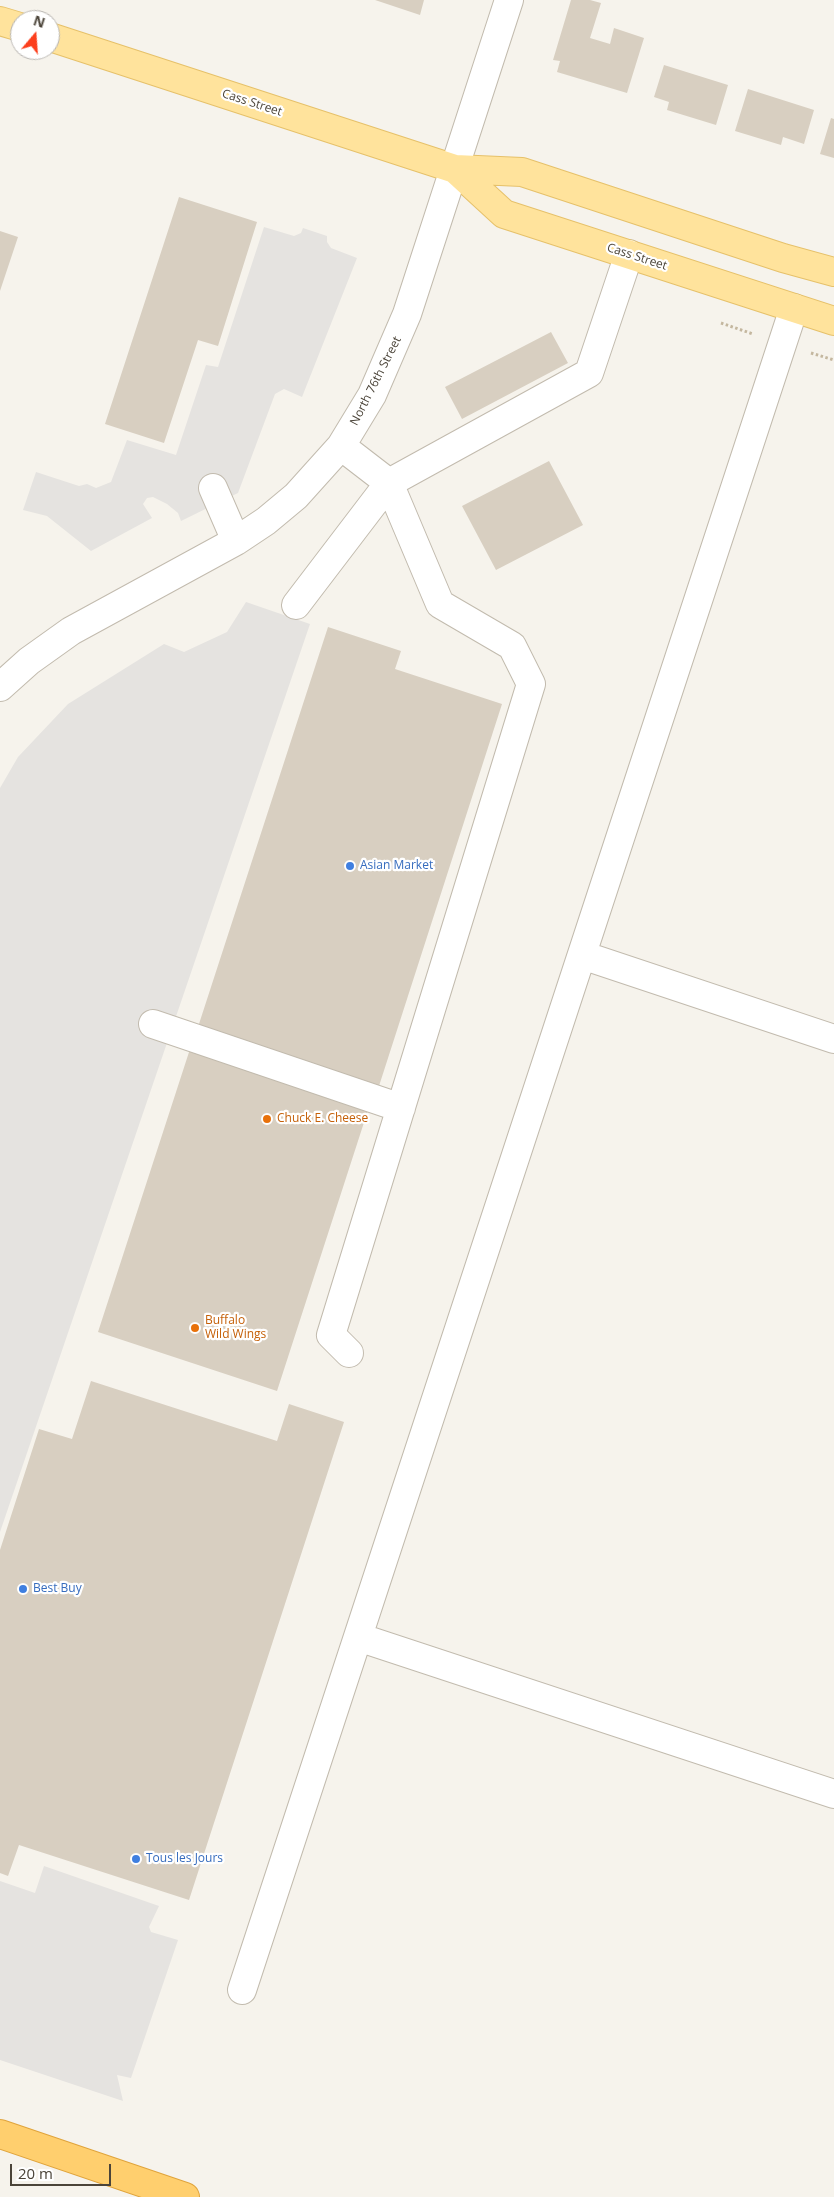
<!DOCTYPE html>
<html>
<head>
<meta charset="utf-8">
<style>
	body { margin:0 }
	#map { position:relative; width:834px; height:2197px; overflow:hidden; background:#f6f3ec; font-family:"Open Sans",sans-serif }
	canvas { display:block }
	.north { position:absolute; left:10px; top:10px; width:50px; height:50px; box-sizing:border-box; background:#fff; border:1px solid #b7b4b0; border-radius:50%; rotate:18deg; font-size:14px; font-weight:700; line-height:20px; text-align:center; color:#4b4439 }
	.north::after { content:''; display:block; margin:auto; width:18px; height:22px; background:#fc3f1d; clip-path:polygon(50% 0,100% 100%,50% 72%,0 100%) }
	.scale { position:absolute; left:10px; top:2164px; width:101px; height:22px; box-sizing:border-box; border:2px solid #4b4439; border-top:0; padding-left:6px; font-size:15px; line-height:18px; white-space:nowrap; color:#4b4439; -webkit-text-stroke:4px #fff; paint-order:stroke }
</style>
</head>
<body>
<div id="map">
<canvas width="834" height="2197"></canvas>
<div class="north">N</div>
<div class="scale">20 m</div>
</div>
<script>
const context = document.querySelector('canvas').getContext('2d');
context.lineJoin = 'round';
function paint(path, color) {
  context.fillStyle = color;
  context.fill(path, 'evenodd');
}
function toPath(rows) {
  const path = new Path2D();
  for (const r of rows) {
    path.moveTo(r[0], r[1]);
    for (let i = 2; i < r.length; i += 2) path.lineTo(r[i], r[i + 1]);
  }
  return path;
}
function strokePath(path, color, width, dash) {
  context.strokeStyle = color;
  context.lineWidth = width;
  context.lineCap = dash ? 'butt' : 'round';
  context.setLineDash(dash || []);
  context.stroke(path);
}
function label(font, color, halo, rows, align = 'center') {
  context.font = font + ' "Open Sans",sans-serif';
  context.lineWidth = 4.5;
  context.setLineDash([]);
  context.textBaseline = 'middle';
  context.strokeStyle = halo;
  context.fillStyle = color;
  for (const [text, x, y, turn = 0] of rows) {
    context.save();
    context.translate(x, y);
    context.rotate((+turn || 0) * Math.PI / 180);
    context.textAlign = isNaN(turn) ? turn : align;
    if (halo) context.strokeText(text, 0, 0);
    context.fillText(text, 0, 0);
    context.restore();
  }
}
paint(toPath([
	[264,227,294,236,301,233,303,228,327,236,327,242,331,248,357,258,302,397,284,389,275,394,238,493,181,521,178,513,167,504,153,497,147,498,143,504,152,518,91,551,47,516,23,510,36,472,79,486,87,484,96,488,111,482,127,440,176,455,206,365,218,367],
	[246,602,310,624,0,1532,0,788,18,757,68,704,164,644,184,652,227,632],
	[44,1866,159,1906,149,1927,151,1932,178,1940,131,2078,117,2075,123,2101,0,2060,0,1881,35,1893]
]), '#e5e3e0');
paint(toPath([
	[375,0,424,0,420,15],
	[571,0,590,0,601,3,590,38,610,44,614,28,644,38,627,93,557,72,560,61,553,60],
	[664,65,728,85,716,125,667,110,669,102,654,97],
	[748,89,814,110,804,144,783,137,781,145,735,131],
	[831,118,834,119,834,158,820,154],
	[179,197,257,222,218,346,198,340,164,443,105,424],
	[0,231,18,237,0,291],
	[551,332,568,363,462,419,445,387],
	[549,461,583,525,496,570,462,506],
	[328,627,401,651,395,669,502,704,379,1086,198,1027],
	[190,1049,369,1107,277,1391,98,1332],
	[91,1381,277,1441,289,1404,344,1422,189,1900,19,1845,8,1876,0,1873,0,1550,39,1429,72,1439]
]), '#d8cfc1');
const minor = toPath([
	[341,446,389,483,589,373,629,254],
	[213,488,236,541],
	[296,605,389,483],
	[0,687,29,661,71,631,236,541,266,521,296,496,341,446,372,395,407,314,509,0],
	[582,955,834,1039],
	[153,1024,401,1108],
	[349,1353,331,1335,531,684,512,646,440,604,389,483],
	[358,1637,834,1794],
	[242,1990,794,308]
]);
const major = toPath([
	[0,21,20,27],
	[50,37,455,169,522,172,783,258,834,272],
	[455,169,504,214,834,321]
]);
const highway = toPath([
	[0,2134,185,2197]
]);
strokePath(minor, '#c2bbae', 30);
strokePath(major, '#e6c16a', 30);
strokePath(highway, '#e0a43c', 30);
strokePath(toPath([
	[721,323,753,334],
	[811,353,834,360]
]), '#c4b79f', 3, [2.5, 2.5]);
strokePath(minor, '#fff', 28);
strokePath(major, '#ffe39c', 28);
strokePath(highway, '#ffcf6e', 28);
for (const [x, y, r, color] of [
	[350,866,5,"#3f7fe0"],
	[267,1119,5,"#e8710a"],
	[195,1328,5,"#e8710a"],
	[23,1589,5,"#3f7fe0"],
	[136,1859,5,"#3f7fe0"]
]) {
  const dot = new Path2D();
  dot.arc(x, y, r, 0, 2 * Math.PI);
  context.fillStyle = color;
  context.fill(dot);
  strokePath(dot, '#fff', 2);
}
label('12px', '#4b4439', '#fff', [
	["Cass Street",252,103,18],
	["Cass Street",637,257,18],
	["North 76th Street",376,381,-63]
]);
label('12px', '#366cbe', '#fff', [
	["Asian Market",360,866],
	["Best Buy",33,1589],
	["Tous les Jours",146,1859]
], 'left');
label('12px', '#c56008', '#fff', [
	["Chuck E. Cheese",277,1119],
	["Buffalo",205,1321],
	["Wild Wings",205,1335]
], 'left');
</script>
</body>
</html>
